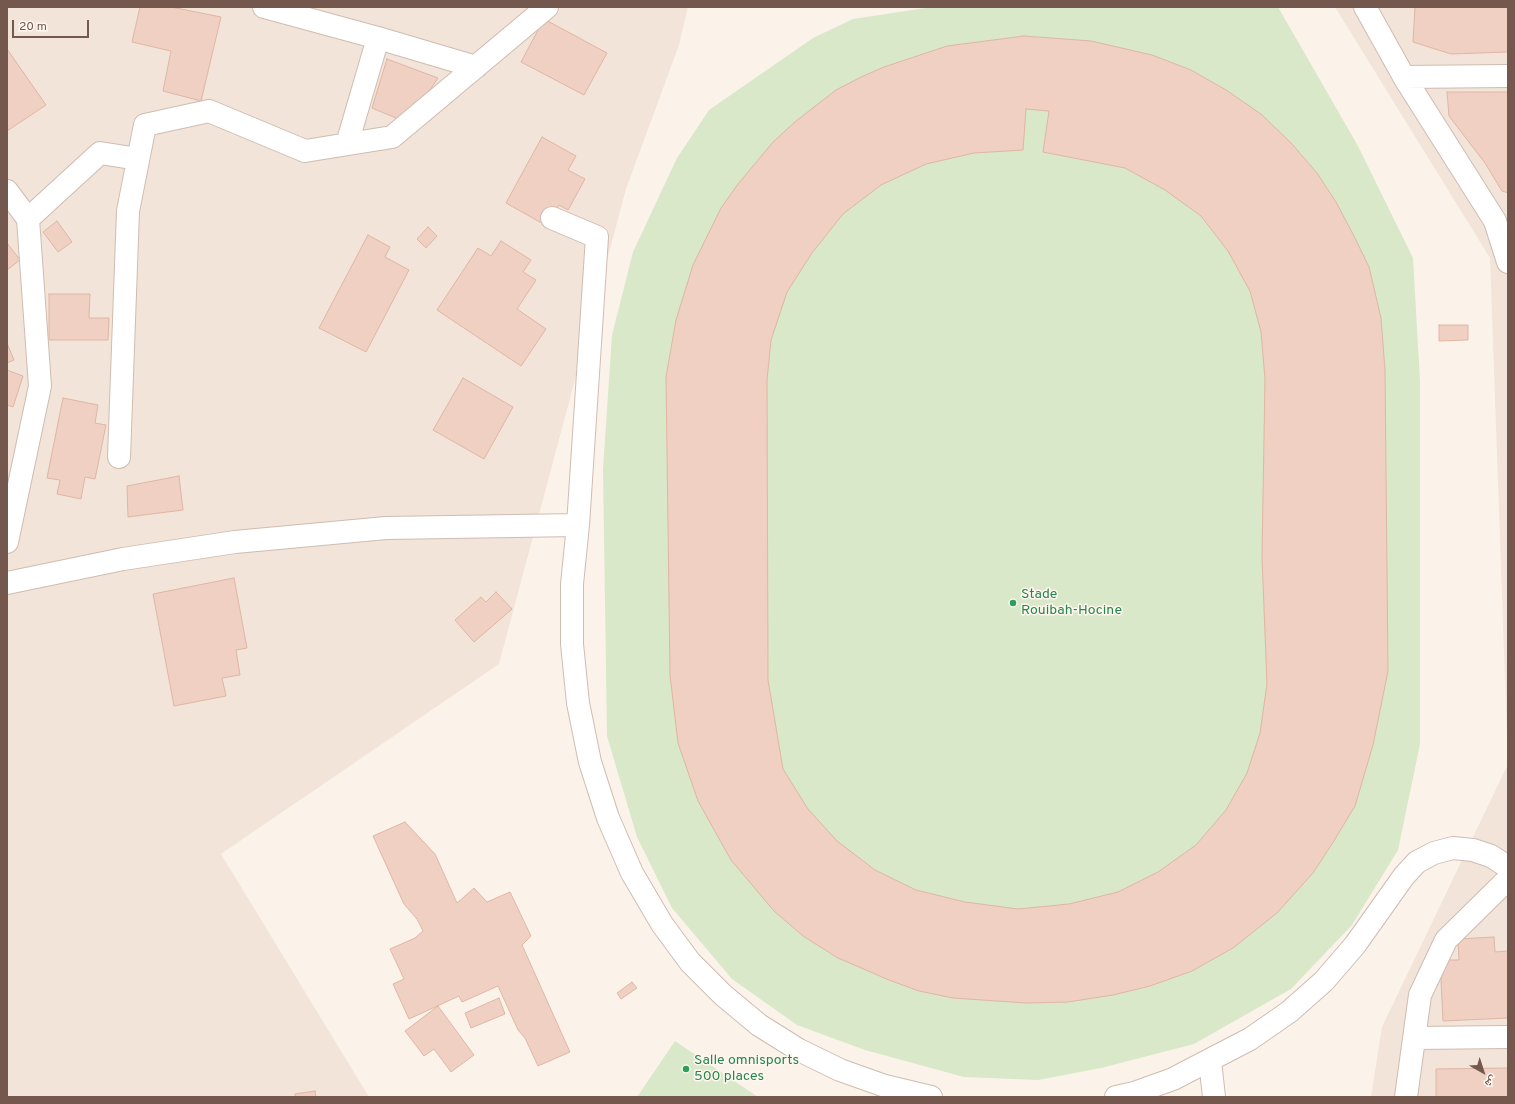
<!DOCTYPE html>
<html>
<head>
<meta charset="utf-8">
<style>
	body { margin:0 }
	#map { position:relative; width:1515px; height:1104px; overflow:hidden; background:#fbf3e9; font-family:Overpass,"Noto Naskh Arabic",sans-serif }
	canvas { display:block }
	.frame { position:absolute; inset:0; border:8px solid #74584e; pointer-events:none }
	.north { position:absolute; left:1463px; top:1052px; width:40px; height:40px; -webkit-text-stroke:3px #fef7f0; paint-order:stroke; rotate:141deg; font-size:11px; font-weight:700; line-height:16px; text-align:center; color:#74584e }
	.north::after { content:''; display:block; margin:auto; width:14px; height:18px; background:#74584e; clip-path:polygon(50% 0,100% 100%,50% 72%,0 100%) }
	.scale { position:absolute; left:12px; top:20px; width:77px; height:18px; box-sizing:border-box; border:2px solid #74584e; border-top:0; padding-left:5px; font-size:12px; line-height:14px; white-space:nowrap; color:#74584e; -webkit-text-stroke:3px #fef7f0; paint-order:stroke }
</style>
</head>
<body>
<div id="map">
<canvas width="1515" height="1104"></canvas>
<div class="frame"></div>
<div class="north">ش</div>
<div class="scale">20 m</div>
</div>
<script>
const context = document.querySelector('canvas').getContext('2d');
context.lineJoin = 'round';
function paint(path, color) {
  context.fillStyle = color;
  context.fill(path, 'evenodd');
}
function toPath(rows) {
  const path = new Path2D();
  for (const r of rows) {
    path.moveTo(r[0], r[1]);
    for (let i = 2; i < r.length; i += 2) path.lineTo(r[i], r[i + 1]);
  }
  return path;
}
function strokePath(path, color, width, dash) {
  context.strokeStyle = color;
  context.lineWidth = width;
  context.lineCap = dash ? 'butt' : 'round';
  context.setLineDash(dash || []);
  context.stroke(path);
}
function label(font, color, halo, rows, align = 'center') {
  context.font = font + ' Overpass,sans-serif';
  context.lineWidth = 3;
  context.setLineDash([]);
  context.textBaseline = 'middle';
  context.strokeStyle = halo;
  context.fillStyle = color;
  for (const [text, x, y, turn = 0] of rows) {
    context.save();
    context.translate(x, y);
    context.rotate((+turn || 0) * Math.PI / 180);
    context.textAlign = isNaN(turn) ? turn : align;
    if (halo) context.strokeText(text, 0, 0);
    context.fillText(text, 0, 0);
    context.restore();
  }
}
paint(toPath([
	[7,7,688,7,679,45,626,189,499,664,221,854,369,1097,7,1097],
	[1335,7,1508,7,1508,1097,1371,1097,1382,1027,1508,764,1490,258]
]), '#f2e4d8');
paint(toPath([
	[932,7,1278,7,1358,146,1413,258,1420,381,1420,744,1398,850,1352,925,1291,989,1194,1044,1101,1068,1038,1080,964,1077,865,1050,797,1025,732,979,672,908,637,837,607,736,603,469,612,335,633,252,677,158,709,110,813,38,853,19],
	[675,1041,758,1097,637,1097]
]), '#d8e8c8');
const building = toPath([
	[140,7,171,7,221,17,201,101,163,91,171,51,132,42,140,7],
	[1415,7,1508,7,1508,52,1451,54,1413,42,1415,7],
	[544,19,607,53,584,95,521,62,544,19],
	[1024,36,1091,41,1152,55,1191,70,1226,90,1261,114,1292,144,1317,173,1336,202,1354,236,1369,267,1381,318,1385,370,1388,671,1373,745,1355,806,1332,844,1313,873,1277,913,1233,948,1192,971,1150,986,1113,995,1068,1002,1026,1003,953,998,919,991,889,980,838,958,803,936,774,911,731,860,698,801,678,743,670,675,666,377,676,320,693,265,721,208,738,184,773,142,796,121,836,90,861,77,884,67,947,46,1024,36],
	[1026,109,1049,111,1043,152,1125,168,1165,190,1201,216,1228,251,1250,291,1261,332,1265,379,1262,557,1267,684,1260,733,1247,773,1226,810,1196,845,1158,872,1118,892,1069,904,1018,909,965,902,916,890,875,870,837,841,808,809,783,769,768,680,767,380,771,340,787,292,812,253,843,214,881,185,926,164,974,153,1023,150,1026,109],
	[7,49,46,105,7,131,7,49],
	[387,59,438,78,408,123,372,108,387,59],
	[1447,92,1508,92,1508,193,1502,191,1485,163,1449,116,1447,92],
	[542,137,576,156,568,170,585,179,568,210,559,205,547,226,506,203,542,137],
	[57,221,72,242,58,252,43,232,57,221],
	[428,227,437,236,426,248,417,239,428,227],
	[368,235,390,247,385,257,409,270,366,352,319,328,368,235],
	[501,241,531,260,523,272,536,280,517,309,546,329,521,366,437,310,478,248,491,256,501,241],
	[7,243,20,260,7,270,7,243],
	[49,294,90,294,89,318,109,318,108,340,49,340,49,294],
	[1439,325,1468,325,1468,340,1439,341,1439,325],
	[7,343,14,360,7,363,7,343],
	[7,370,23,376,13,407,7,405,7,370],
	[463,378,513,407,484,459,433,430,463,378],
	[63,398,98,405,95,423,106,425,95,479,85,477,81,499,57,494,60,480,47,478,63,398],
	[179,476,183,510,128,517,127,486,179,476],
	[234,578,247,648,236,650,240,675,222,678,226,696,174,706,153,594,234,578],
	[496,592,512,609,474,642,455,620,481,597,486,602,496,592],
	[405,822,435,854,457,903,474,888,487,902,510,892,531,936,522,945,570,1052,538,1066,525,1038,518,1030,498,986,462,1002,459,996,409,1019,393,984,404,979,390,949,415,938,423,931,417,919,404,904,373,836,405,822],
	[1494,937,1495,952,1508,951,1508,1018,1443,1021,1440,960,1459,960,1458,939,1494,937],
	[632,982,637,988,621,999,617,993,632,982],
	[499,998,505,1014,471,1028,465,1013,499,998],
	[438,1006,474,1055,451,1072,434,1049,424,1056,405,1031,438,1006],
	[1508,1068,1508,1097,1436,1097,1436,1069,1508,1068],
	[315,1091,316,1097,295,1097,295,1094,315,1091]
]);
paint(building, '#efd0c3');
strokePath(building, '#e0b6a4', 1);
const minor = toPath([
	[264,7,378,38,476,67],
	[1365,7,1404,77,1495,221,1508,262],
	[1404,77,1508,76],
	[347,144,378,38],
	[7,191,28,219,40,386,7,542],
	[552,218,597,237,578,525,572,584,572,644,578,703,590,762,608,818,632,873,662,924,690,962,723,995,759,1025,799,1050,840,1070,885,1086,931,1097],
	[28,219,100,153,138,159],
	[119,457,128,211,145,125,209,111,305,151,392,137,547,7],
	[7,583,123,559,235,542,386,528,578,525],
	[1415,1038,1508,1037],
	[1210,1061,1214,1097],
	[1116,1097,1134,1093,1173,1079,1250,1039,1289,1012,1324,981,1355,945,1404,876,1417,862,1434,853,1453,848,1473,850,1491,856,1508,867],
	[1406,1097,1420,995,1446,940,1508,879]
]);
strokePath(minor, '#cfbcb2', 24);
strokePath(minor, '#fff', 22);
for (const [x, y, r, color] of [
	[1013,603,4,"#2e9e5b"],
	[686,1069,4,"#2e9e5b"]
]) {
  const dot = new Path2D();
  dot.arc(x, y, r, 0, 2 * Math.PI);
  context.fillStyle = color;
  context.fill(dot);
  strokePath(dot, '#fef7f0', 1.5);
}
label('14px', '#27864d', '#fef7f0', [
	["Stade",1021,595],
	["Rouibah-Hocine",1021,611],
	["Salle omnisports",694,1061],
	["500 places",694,1077]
], 'left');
</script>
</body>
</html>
